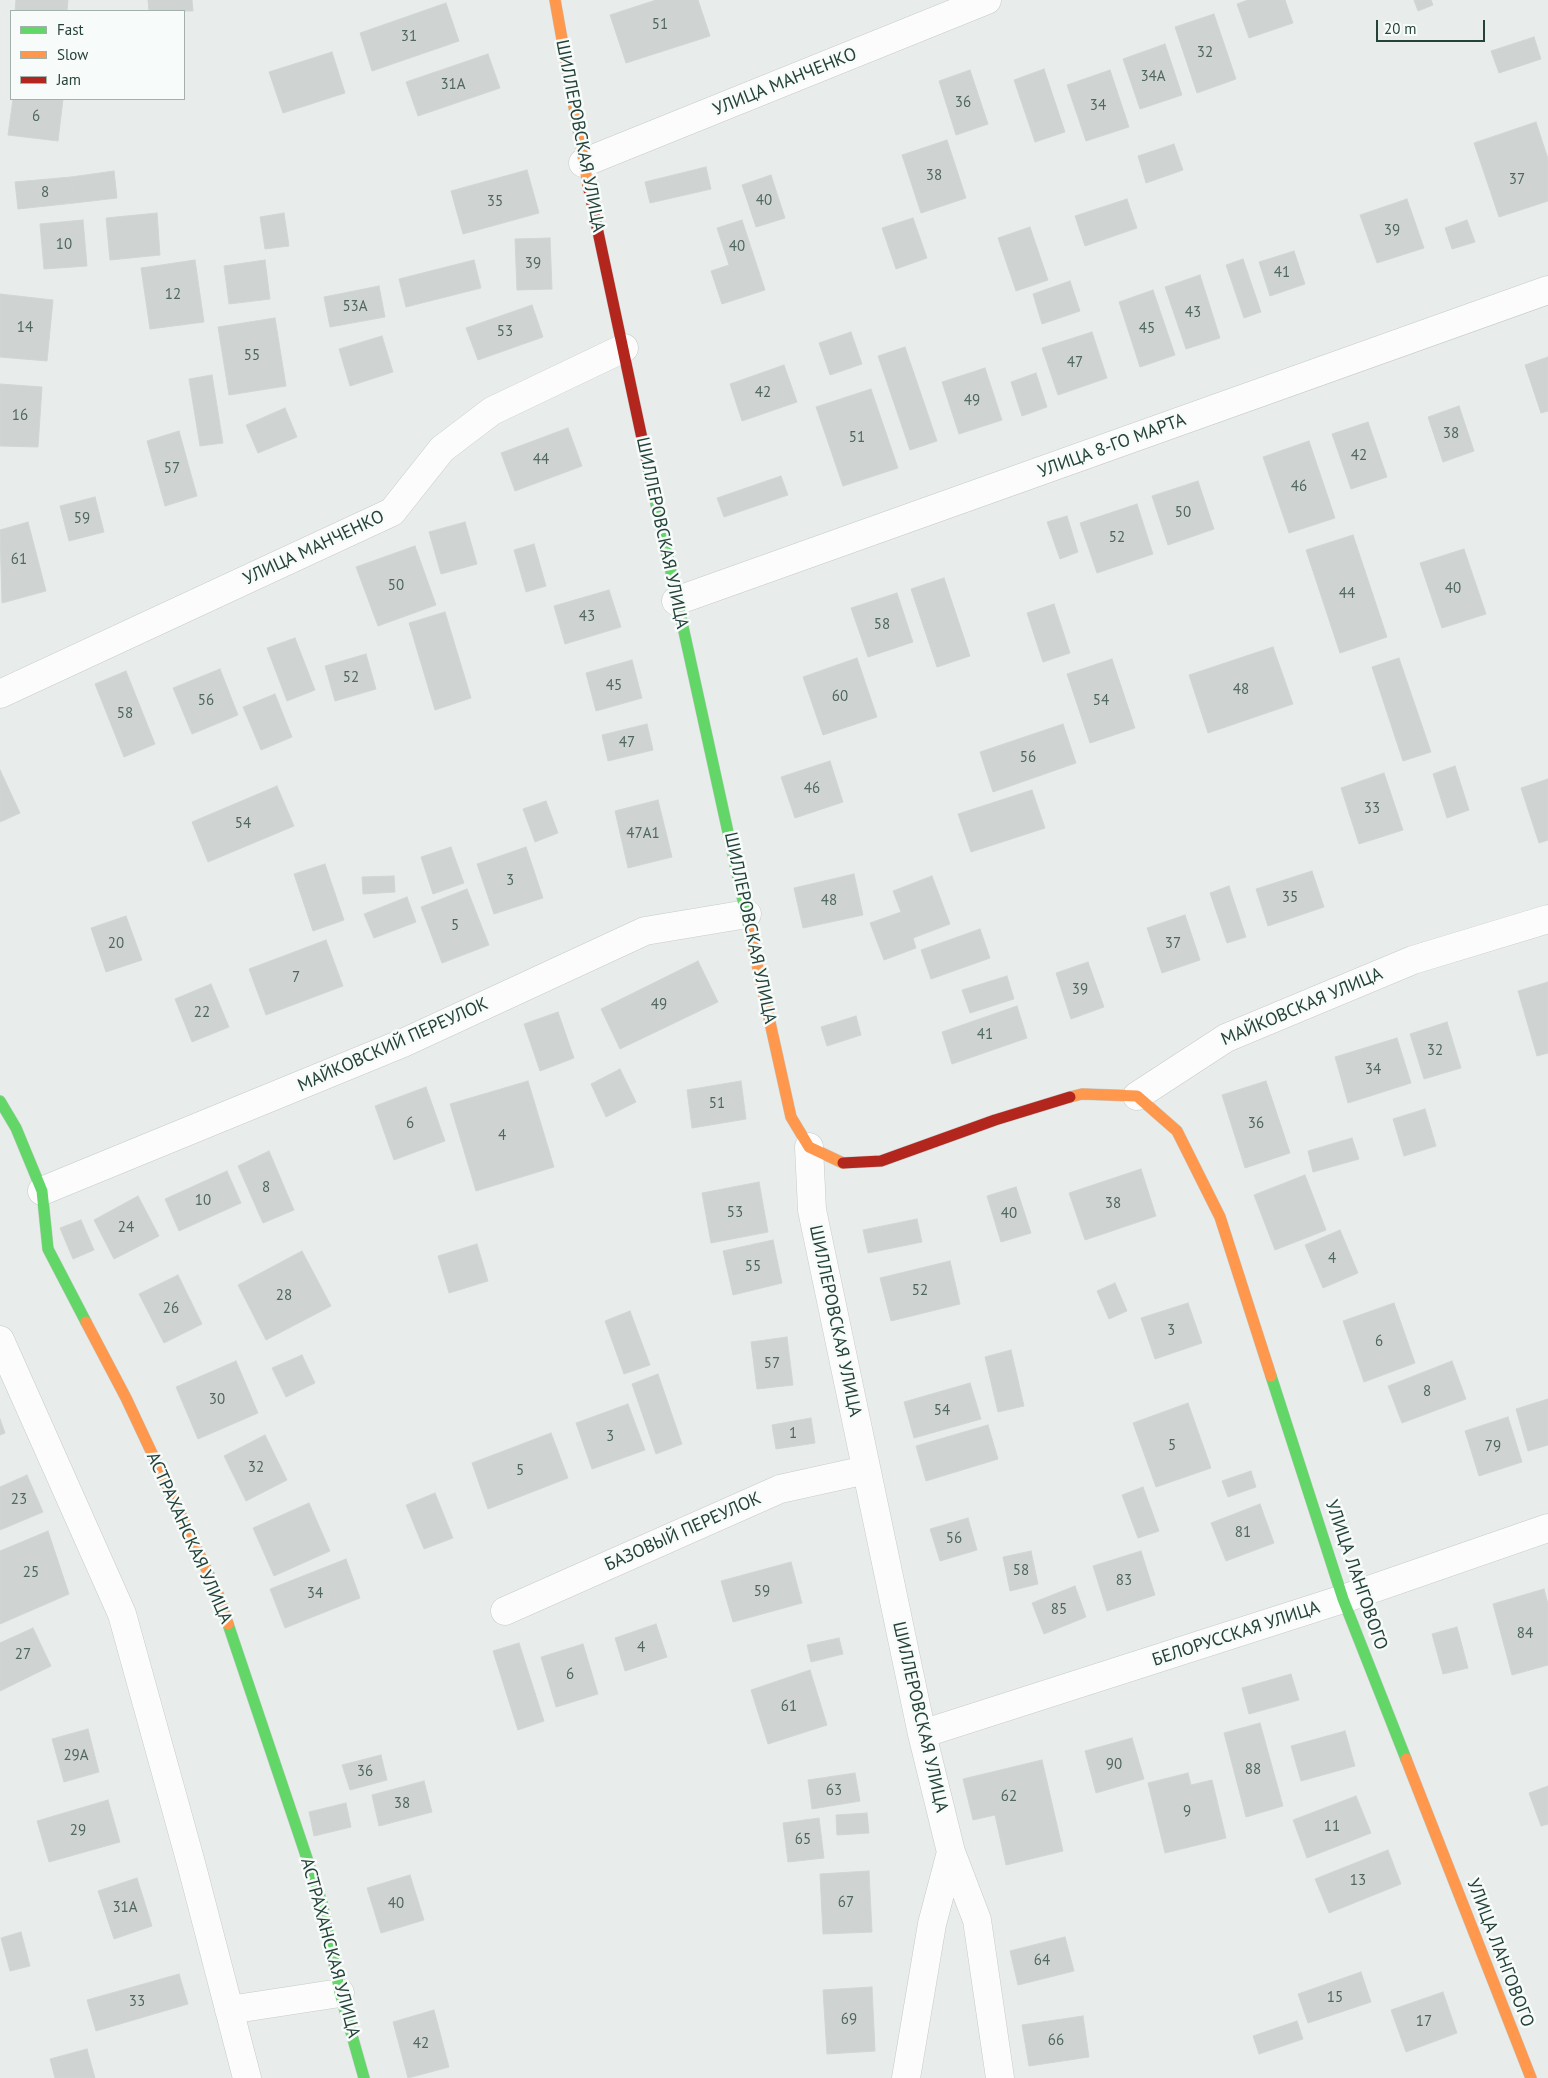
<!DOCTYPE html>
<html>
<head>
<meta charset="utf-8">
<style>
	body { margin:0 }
	#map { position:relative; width:1548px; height:2078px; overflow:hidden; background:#e8edeb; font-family:"PT Sans",sans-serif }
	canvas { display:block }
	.legend { position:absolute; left:10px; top:10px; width:175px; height:90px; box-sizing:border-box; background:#f7fbf9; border:1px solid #a3b1ad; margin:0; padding:6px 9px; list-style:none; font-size:15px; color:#24423a }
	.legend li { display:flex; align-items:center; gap:10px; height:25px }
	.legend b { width:25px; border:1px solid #a3b1ad }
	.scale { position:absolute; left:1376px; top:20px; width:109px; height:22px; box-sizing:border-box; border:2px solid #24423a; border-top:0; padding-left:6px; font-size:15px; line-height:18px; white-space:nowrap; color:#24423a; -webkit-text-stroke:4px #f7fbf9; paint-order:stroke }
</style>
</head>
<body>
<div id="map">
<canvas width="1548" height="2078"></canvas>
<ul class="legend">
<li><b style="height:6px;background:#63d668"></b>Fast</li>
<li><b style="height:6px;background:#ff974d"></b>Slow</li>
<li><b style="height:6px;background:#b3261e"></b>Jam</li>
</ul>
<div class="scale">20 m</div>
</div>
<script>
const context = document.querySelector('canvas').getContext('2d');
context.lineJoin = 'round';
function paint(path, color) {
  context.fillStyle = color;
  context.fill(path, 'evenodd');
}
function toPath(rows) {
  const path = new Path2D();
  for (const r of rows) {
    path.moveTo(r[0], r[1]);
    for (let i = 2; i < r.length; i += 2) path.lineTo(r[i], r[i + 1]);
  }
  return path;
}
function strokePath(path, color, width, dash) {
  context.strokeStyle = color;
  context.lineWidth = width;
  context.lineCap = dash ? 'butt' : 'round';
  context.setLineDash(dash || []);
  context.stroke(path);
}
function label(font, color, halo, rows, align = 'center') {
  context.font = font + ' "PT Sans",sans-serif';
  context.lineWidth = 5;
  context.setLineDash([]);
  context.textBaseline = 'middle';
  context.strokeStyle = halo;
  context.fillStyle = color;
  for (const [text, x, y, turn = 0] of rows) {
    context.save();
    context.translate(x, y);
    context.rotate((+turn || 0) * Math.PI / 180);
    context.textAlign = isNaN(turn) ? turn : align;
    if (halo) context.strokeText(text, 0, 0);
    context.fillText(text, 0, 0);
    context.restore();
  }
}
const building = toPath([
	[16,0,68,0,67,11,15,11,16,0],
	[148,0,192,0,193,11,149,11,148,0],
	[656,0,698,0,710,36,626,63,610,15,656,0],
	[1248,0,1285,0,1293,23,1249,38,1237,4,1248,0],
	[1414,0,1431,0,1433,5,1418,11,1414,0],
	[446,3,459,41,372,71,360,33,446,3],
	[1214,14,1236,79,1197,93,1175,27,1214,14],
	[1534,37,1541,59,1499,73,1491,51,1534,37],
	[1165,44,1182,95,1140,109,1123,59,1165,44],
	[332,52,345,93,283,113,269,72,332,52],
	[488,54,500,88,418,116,406,82,488,54],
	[1044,69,1065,132,1035,142,1014,80,1044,69],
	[970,70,988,124,956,135,939,81,970,70],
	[1110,70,1129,127,1086,141,1067,85,1110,70],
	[13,99,63,99,58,141,8,135,13,99],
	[1536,122,1548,159,1548,201,1499,217,1474,143,1536,122],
	[947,140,966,198,921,213,902,155,947,140],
	[1174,144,1183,170,1146,183,1138,156,1174,144],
	[706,167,711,189,650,203,645,182,706,167],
	[527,170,539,213,463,234,451,191,527,170],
	[114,171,117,198,74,203,71,177,114,171],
	[771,175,785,218,756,227,742,185,771,175],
	[71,177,74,203,18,209,15,182,71,177],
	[1127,199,1137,228,1085,246,1075,216,1127,199],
	[1407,199,1424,248,1377,263,1360,215,1407,199],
	[157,213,160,255,110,260,106,218,157,213],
	[284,213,289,246,265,249,260,217,284,213],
	[913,218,927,258,896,269,882,228,913,218],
	[83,220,87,266,44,269,40,224,83,220],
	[742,220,765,290,722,304,711,271,729,265,717,228,742,220],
	[1467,220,1475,242,1452,249,1445,228,1467,220],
	[1030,227,1048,280,1016,291,998,238,1030,227],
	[550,238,552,289,517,290,515,239,550,238],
	[1294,251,1305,284,1270,296,1259,262,1294,251],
	[1243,259,1261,312,1244,318,1226,265,1243,259],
	[195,260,204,322,150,329,141,268,195,260],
	[265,260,270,299,229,304,224,266,265,260],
	[474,260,481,288,406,307,399,279,474,260],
	[1200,275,1220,338,1186,349,1165,287,1200,275],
	[1070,281,1080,311,1042,324,1033,294,1070,281],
	[379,286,385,317,330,327,324,297,379,286],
	[1153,290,1175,355,1140,367,1119,302,1153,290],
	[0,294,53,300,47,361,0,357,0,294],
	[532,305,543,337,478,360,466,328,532,305],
	[275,318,286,386,229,395,218,327,275,318],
	[851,332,862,364,830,375,819,343,851,332],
	[1092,332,1107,378,1058,395,1042,348,1092,332],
	[382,336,393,372,350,386,339,349,382,336],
	[905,347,937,441,910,450,878,356,905,347],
	[1548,357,1548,411,1541,413,1525,365,1548,357],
	[784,365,797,402,742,421,730,384,784,365],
	[985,368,1002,420,959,434,942,382,985,368],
	[1036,373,1047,407,1022,416,1011,382,1036,373],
	[212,375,223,443,200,446,189,379,212,375],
	[0,384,42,387,38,447,0,446,0,384],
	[871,389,898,468,843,486,816,407,871,389],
	[1459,406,1474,451,1443,462,1428,417,1459,406],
	[285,408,297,437,258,453,246,425,285,408],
	[1368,422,1387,477,1351,489,1332,434,1368,422],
	[568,428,582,466,515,491,501,453,568,428],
	[179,431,197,496,165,506,147,441,179,431],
	[1309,441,1335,518,1289,533,1263,457,1309,441],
	[781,476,788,495,724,517,717,498,781,476],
	[1198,481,1214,529,1168,545,1152,496,1198,481],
	[95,497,104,532,69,541,60,506,95,497],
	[1137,504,1153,554,1097,573,1080,523,1137,504],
	[1067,516,1078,552,1060,559,1047,522,1067,516],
	[28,522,46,591,2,603,0,530,28,522],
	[465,522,477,564,441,574,429,532,465,522],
	[1353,535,1387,637,1340,653,1306,550,1353,535],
	[534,544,546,586,526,592,514,550,534,544],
	[415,546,436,605,378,626,356,567,415,546],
	[1464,549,1486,614,1442,628,1420,563,1464,549],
	[944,578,970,656,937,667,911,589,944,578],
	[609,590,621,627,565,644,554,606,609,590],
	[897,593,913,642,868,657,851,608,897,593],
	[1054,604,1070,653,1043,662,1027,613,1054,604],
	[445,612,471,698,435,710,409,623,445,612],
	[295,638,315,690,287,701,267,648,295,638],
	[1273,647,1293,704,1208,733,1189,675,1273,647],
	[366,654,376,689,335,701,325,666,366,654],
	[857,658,877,717,823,735,803,677,857,658],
	[1399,658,1431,752,1403,761,1372,667,1399,658],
	[1112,659,1135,728,1090,743,1067,674,1112,659],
	[632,660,642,698,596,711,586,673,632,660],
	[220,669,238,715,192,734,173,688,220,669],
	[126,671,155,744,124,757,95,684,126,671],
	[275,694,292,737,261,750,243,707,275,694],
	[647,724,653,750,608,761,602,735,647,724],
	[1063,724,1076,763,993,792,980,752,1063,724],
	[830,761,843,802,795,818,781,777,830,761],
	[1455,766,1469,810,1447,818,1433,774,1455,766],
	[0,770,20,813,0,822,0,770],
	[1384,773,1403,830,1359,844,1341,788,1384,773],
	[1548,779,1548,840,1539,843,1521,788,1548,779],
	[277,786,294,826,208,862,192,822,277,786],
	[1032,790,1045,828,971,852,958,814,1032,790],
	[658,800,672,857,628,868,615,811,658,800],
	[546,801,558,833,535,842,523,809,546,801],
	[451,847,464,883,433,894,421,857,451,847],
	[526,847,543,898,494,914,477,864,526,847],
	[325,864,344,920,313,931,294,874,325,864],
	[1312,871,1324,907,1268,926,1256,889,1312,871],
	[854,874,863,915,803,928,794,888,854,874],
	[394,876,395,892,363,894,362,877,394,876],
	[932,876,950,924,913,938,916,948,884,960,870,923,901,912,893,891,932,876],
	[1229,886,1246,937,1227,943,1210,893,1229,886],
	[467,889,489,945,442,963,421,907,467,889],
	[407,897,416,922,374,938,364,914,407,897],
	[1185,915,1200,960,1162,973,1147,928,1185,915],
	[126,916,142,960,106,972,91,928,126,916],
	[980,929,990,958,931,979,921,950,980,929],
	[326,940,343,986,266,1015,249,969,326,940],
	[698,961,718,1002,620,1049,601,1009,698,961],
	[1088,962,1104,1007,1071,1019,1056,973,1088,962],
	[1007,976,1014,999,970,1013,962,990,1007,976],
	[1548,982,1548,1053,1537,1056,1518,991,1548,982],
	[211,984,229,1027,192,1042,175,999,211,984],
	[1017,1006,1027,1038,952,1064,942,1032,1017,1006],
	[558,1012,574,1058,540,1071,524,1024,558,1012],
	[856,1016,861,1035,827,1046,821,1027,856,1016],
	[1447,1022,1461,1068,1424,1079,1410,1034,1447,1022],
	[1397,1038,1411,1083,1348,1103,1335,1057,1397,1038],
	[620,1069,636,1102,606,1117,591,1084,620,1069],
	[528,1081,554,1167,476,1191,450,1104,528,1081],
	[741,1081,746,1119,692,1128,687,1090,741,1081],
	[1266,1081,1290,1153,1245,1168,1222,1095,1266,1081],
	[426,1087,445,1141,394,1160,375,1106,426,1087],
	[1425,1109,1436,1146,1404,1156,1393,1119,1425,1109],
	[1352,1138,1359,1159,1313,1172,1308,1151,1352,1138],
	[269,1151,294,1210,263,1223,238,1166,269,1151],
	[1141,1169,1156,1216,1085,1240,1069,1193,1141,1169],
	[227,1171,241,1203,179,1231,165,1199,227,1171],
	[1305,1175,1326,1230,1275,1250,1254,1195,1305,1175],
	[759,1182,768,1232,711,1243,702,1193,759,1182],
	[1016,1187,1031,1233,1001,1242,987,1196,1016,1187],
	[138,1196,159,1236,114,1259,94,1220,138,1196],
	[917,1219,922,1242,868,1253,863,1230,917,1219],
	[81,1220,94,1250,73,1259,60,1228,81,1220],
	[1340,1230,1358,1273,1323,1288,1305,1245,1340,1230],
	[773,1240,782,1283,733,1295,723,1251,773,1240],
	[477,1244,488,1281,449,1293,438,1256,477,1244],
	[302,1251,331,1306,266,1340,238,1285,302,1251],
	[950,1261,960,1304,891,1321,880,1278,950,1261],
	[178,1275,202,1324,164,1343,139,1294,178,1275],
	[1115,1283,1127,1311,1109,1319,1097,1291,1115,1283],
	[1188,1303,1202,1343,1155,1359,1141,1318,1188,1303],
	[1394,1303,1415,1363,1364,1382,1343,1321,1394,1303],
	[630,1311,650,1365,624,1374,605,1321,630,1311],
	[787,1337,793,1385,757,1389,751,1342,787,1337],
	[1011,1350,1024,1406,998,1412,985,1357,1011,1350],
	[302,1355,315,1383,286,1397,272,1368,302,1355],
	[236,1361,258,1413,198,1439,176,1387,236,1361],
	[1452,1361,1466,1399,1402,1423,1388,1386,1452,1361],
	[658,1374,682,1444,656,1454,632,1384,658,1374],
	[970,1383,981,1419,914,1438,904,1402,970,1383],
	[1548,1399,1548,1445,1528,1451,1516,1409,1548,1399],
	[1188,1403,1211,1468,1156,1487,1133,1423,1188,1403],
	[628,1404,645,1450,592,1469,576,1423,628,1404],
	[1508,1417,1522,1462,1479,1476,1465,1431,1508,1417],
	[811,1418,815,1443,776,1449,772,1425,811,1418],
	[0,1419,5,1433,0,1435,0,1419],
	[988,1425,998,1459,926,1481,916,1446,988,1425],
	[551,1433,568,1478,488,1509,472,1463,551,1433],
	[265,1435,287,1480,246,1501,224,1456,265,1435],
	[1251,1471,1256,1487,1228,1497,1222,1481,1251,1471],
	[27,1475,43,1512,0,1530,0,1487,27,1475],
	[1143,1487,1159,1531,1138,1538,1122,1495,1143,1487],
	[435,1493,453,1538,424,1549,406,1505,435,1493],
	[309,1503,330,1551,274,1576,253,1528,309,1503],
	[1260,1504,1274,1543,1226,1561,1211,1523,1260,1504],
	[968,1518,977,1550,940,1561,930,1529,968,1518],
	[48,1531,69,1594,0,1624,0,1551,48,1531],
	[1031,1551,1038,1584,1010,1591,1003,1557,1031,1551],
	[1141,1551,1155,1595,1107,1611,1093,1566,1141,1551],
	[346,1559,360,1598,285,1628,270,1589,346,1559],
	[791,1562,802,1603,733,1622,721,1581,791,1562],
	[1075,1586,1086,1617,1044,1634,1032,1603,1075,1586],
	[1544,1589,1548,1604,1548,1665,1512,1675,1493,1604,1544,1589],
	[656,1624,667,1657,625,1671,615,1638,656,1624],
	[1457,1627,1468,1668,1443,1674,1432,1634,1457,1627],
	[33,1628,51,1666,0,1691,0,1643,33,1628],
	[839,1638,843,1654,811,1662,807,1645,839,1638],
	[519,1643,544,1721,518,1730,493,1651,519,1643],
	[583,1644,598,1694,556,1707,541,1657,583,1644],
	[810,1670,827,1725,768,1744,751,1690,810,1670],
	[1291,1674,1299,1700,1249,1714,1242,1688,1291,1674],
	[1260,1723,1283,1806,1246,1817,1224,1733,1260,1723],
	[88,1729,99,1772,64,1782,52,1739,88,1729],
	[1345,1731,1355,1766,1301,1781,1291,1746,1345,1731],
	[1132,1738,1144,1779,1096,1793,1085,1751,1132,1738],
	[381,1755,387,1780,350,1790,342,1765,381,1755],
	[1042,1760,1063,1851,1006,1865,995,1815,973,1820,963,1779,1042,1760],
	[855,1773,860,1801,812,1809,808,1780,855,1773],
	[1188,1773,1191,1785,1212,1780,1226,1838,1165,1853,1148,1783,1188,1773],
	[424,1781,432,1812,379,1826,372,1795,424,1781],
	[1548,1786,1548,1824,1541,1826,1529,1793,1548,1786],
	[1356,1796,1371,1833,1307,1858,1293,1820,1356,1796],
	[108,1800,120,1842,49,1862,37,1821,108,1800],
	[346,1803,351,1827,314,1836,309,1812,346,1803],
	[867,1813,869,1833,837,1835,836,1815,867,1813],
	[819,1818,824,1858,788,1862,783,1823,819,1818],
	[1388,1850,1401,1884,1329,1913,1315,1879,1388,1850],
	[869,1871,872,1932,823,1934,820,1874,869,1871],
	[410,1875,424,1920,381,1933,367,1888,410,1875],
	[137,1878,152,1926,114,1939,98,1891,137,1878],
	[21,1932,30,1966,10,1971,1,1938,21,1932],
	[1065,1937,1074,1971,1018,1985,1010,1951,1065,1937],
	[1361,1972,1371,2002,1308,2023,1298,1994,1361,1972],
	[179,1974,188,2004,96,2031,87,2000,179,1974],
	[872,1987,875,2051,827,2054,823,1990,872,1987],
	[1443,1992,1457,2033,1406,2052,1391,2010,1443,1992],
	[434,2010,449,2067,408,2078,393,2022,434,2010],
	[1083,2016,1089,2057,1029,2066,1022,2025,1083,2016],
	[1297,2021,1303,2039,1259,2054,1253,2036,1297,2021],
	[87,2049,95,2078,55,2078,50,2059,87,2049]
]);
paint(building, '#cfd4d2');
strokePath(building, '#d1d6d4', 1);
const street = toPath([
	[583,163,987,0],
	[676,601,1548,290],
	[0,694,392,512,442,449,492,411,624,348],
	[1137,1096,1226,1038,1413,960,1548,919],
	[809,1147,812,1210,922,1734,951,1852,977,1920,1000,2078],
	[42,1191,403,1043,645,931,747,914],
	[0,1340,122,1614,191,1863,247,2078],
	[505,1611,780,1489,866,1470],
	[922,1734,1343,1599,1548,1528],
	[229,2010,340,1993],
	[906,2078,932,1924,951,1852]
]);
const fast = toPath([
	[653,490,749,928],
	[0,1101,16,1128,42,1191,48,1249,86,1322],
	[1271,1376,1343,1599,1406,1759],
	[228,1624,322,1903,340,1993,364,2078]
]);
const slow = toPath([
	[555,0,588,185],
	[749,928,791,1117,809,1147,843,1163],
	[1070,1097,1082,1094,1137,1096,1177,1131,1220,1217,1271,1376],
	[86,1322,126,1398,218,1594,228,1624],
	[1406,1759,1531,2078]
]);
const jam = toPath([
	[588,185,653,490],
	[843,1163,881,1161,995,1120,1070,1097]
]);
strokePath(street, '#c5cac8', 29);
strokePath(fast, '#c3cbc8', 12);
strokePath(slow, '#c3cbc8', 12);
strokePath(jam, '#c3cbc8', 12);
strokePath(street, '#fcfcfc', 28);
strokePath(fast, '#63d668', 11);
strokePath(slow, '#ff974d', 11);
strokePath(jam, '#b3261e', 11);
label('15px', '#506761', null, [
	["51",660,25],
	["31",409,37],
	["32",1205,53],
	["34А",1153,77],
	["31А",453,85],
	["36",963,103],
	["34",1098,106],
	["6",36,117],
	["38",934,176],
	["37",1517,180],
	["8",45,193],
	["40",764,201],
	["35",495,202],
	["39",1392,231],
	["10",64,245],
	["40",737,247],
	["39",533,264],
	["41",1282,273],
	["12",173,295],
	["53А",355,307],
	["43",1193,313],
	["14",25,328],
	["45",1147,329],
	["53",505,332],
	["55",252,356],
	["47",1075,363],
	["42",763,393],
	["49",972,401],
	["16",20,416],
	["38",1451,434],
	["51",857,438],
	["42",1359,456],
	["44",541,460],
	["57",172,469],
	["46",1299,487],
	["50",1183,513],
	["59",82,519],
	["52",1117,538],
	["61",19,560],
	["50",396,586],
	["40",1453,589],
	["44",1347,594],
	["43",587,617],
	["58",882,625],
	["52",351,678],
	["45",614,686],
	["48",1241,690],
	["60",840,697],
	["56",206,701],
	["54",1101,701],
	["58",125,714],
	["47",627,743],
	["56",1028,758],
	["46",812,789],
	["33",1372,809],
	["54",243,824],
	["47А1",643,834],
	["3",510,881],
	["35",1290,898],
	["48",829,901],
	["5",455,926],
	["20",116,944],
	["37",1173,944],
	["7",296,978],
	["39",1080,990],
	["49",659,1005],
	["22",202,1013],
	["41",985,1035],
	["32",1435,1051],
	["34",1373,1070],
	["51",717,1104],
	["6",410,1124],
	["36",1256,1124],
	["4",502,1136],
	["8",266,1188],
	["10",203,1201],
	["38",1113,1204],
	["53",735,1213],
	["40",1009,1214],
	["24",126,1228],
	["4",1332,1259],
	["55",753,1267],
	["52",920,1291],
	["28",284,1296],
	["26",171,1309],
	["3",1171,1331],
	["6",1379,1342],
	["57",772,1364],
	["8",1427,1392],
	["30",217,1400],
	["54",942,1411],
	["1",793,1434],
	["3",610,1437],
	["5",1172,1446],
	["79",1493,1447],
	["32",256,1468],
	["5",520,1471],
	["23",19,1500],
	["81",1243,1533],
	["56",954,1539],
	["58",1021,1571],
	["25",31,1573],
	["83",1124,1581],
	["59",762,1592],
	["34",315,1594],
	["85",1059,1610],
	["84",1525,1634],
	["4",641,1648],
	["27",23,1655],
	["6",570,1675],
	["61",789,1707],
	["29А",76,1756],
	["90",1114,1765],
	["88",1253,1770],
	["36",365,1772],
	["63",834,1791],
	["62",1009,1797],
	["38",402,1804],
	["9",1187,1812],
	["11",1332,1827],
	["29",78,1831],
	["65",803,1840],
	["13",1358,1881],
	["67",846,1903],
	["40",396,1904],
	["31А",125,1908],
	["64",1042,1961],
	["15",1335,1998],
	["33",137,2002],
	["69",849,2020],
	["17",1424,2022],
	["66",1056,2041],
	["42",421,2044]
]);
label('18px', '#24423a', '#f7fbf9', [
	["УЛИЦА МАНЧЕНКО",785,82,-22],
	["ШИЛЛЕРОВСКАЯ УЛИЦА",580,136,79],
	["УЛИЦА 8-ГО МАРТА",1112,446,-20],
	["ШИЛЛЕРОВСКАЯ УЛИЦА",662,533,78],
	["УЛИЦА МАНЧЕНКО",314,548,-25],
	["ШИЛЛЕРОВСКАЯ УЛИЦА",750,928,78],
	["МАЙКОВСКАЯ УЛИЦА",1302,1007,-23],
	["МАЙКОВСКИЙ ПЕРЕУЛОК",393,1045,-24],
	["ШИЛЛЕРОВСКАЯ УЛИЦА",835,1321,78],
	["БАЗОВЫЙ ПЕРЕУЛОК",683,1532,-24],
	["АСТРАХАНСКАЯ УЛИЦА",189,1538,66],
	["УЛИЦА ЛАНГОВОГО",1356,1575,71],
	["БЕЛОРУССКАЯ УЛИЦА",1236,1634,-18],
	["ШИЛЛЕРОВСКАЯ УЛИЦА",920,1717,77],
	["АСТРАХАНСКАЯ УЛИЦА",330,1948,75],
	["УЛИЦА ЛАНГОВОГО",1500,1953,69]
]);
</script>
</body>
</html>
